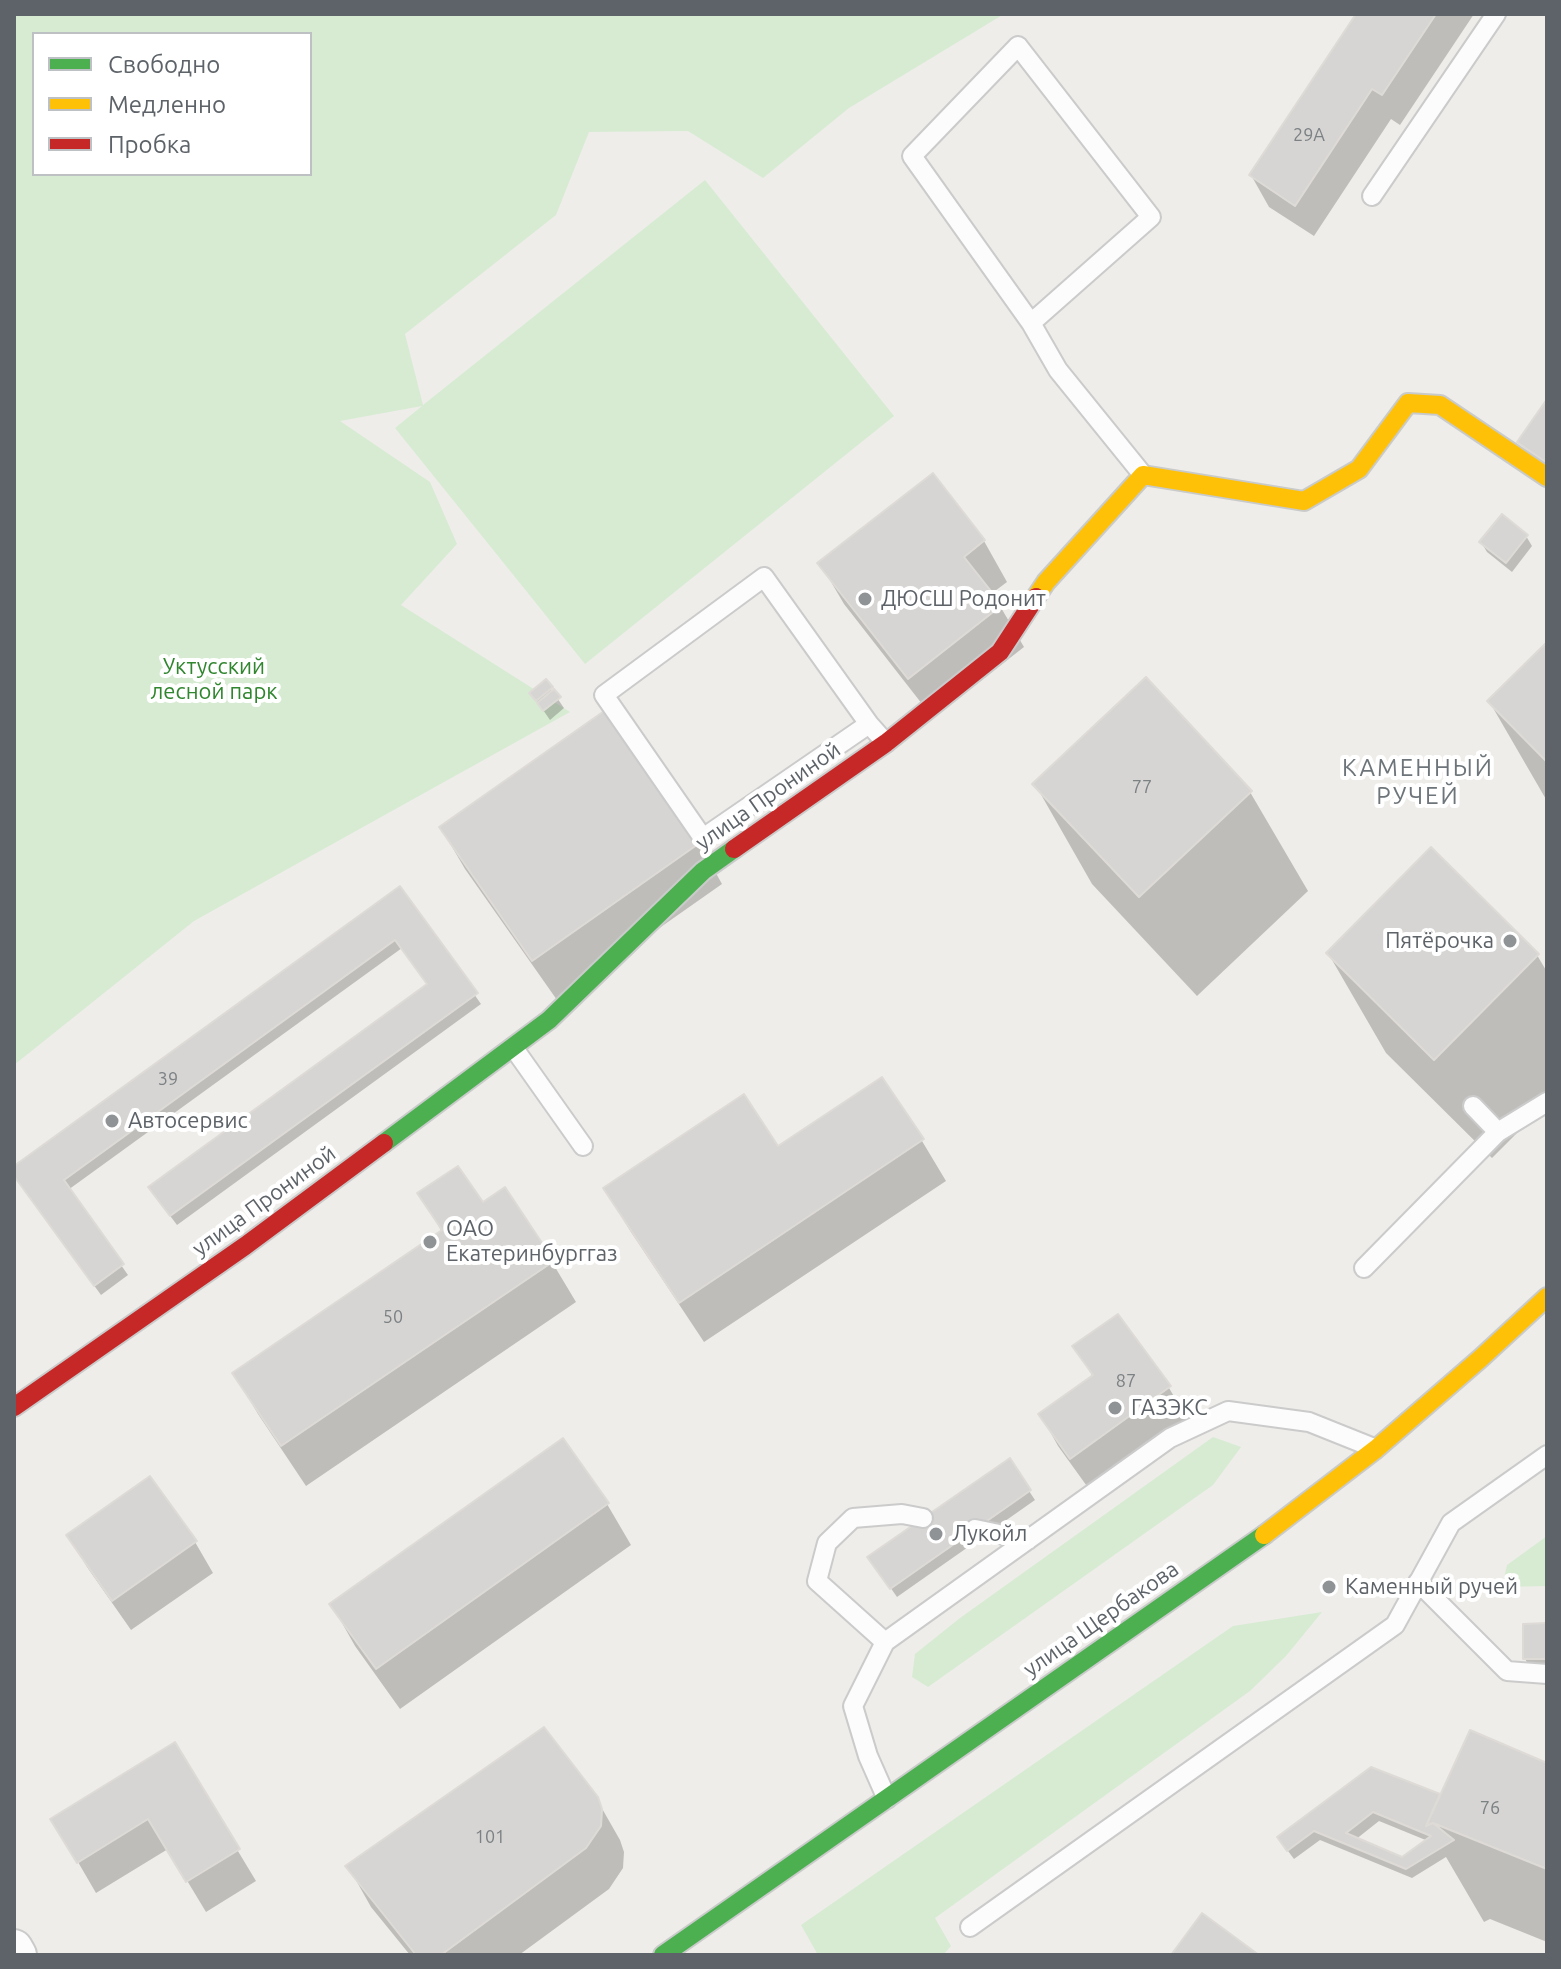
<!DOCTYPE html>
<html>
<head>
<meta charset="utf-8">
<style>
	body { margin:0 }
	#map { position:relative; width:1561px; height:1969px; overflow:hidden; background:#eeede9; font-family:Ubuntu,sans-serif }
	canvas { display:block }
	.frame { position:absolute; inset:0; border:16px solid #5d6368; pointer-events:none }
	.legend { position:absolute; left:32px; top:32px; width:280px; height:144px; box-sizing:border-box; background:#fff; border:2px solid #bec1c3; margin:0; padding:10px 14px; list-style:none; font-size:24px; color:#5d6368 }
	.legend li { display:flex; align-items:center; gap:16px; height:40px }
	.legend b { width:40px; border:2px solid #bec1c3 }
</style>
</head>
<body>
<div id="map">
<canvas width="1561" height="1969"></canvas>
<div class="frame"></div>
<ul class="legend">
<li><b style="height:10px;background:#4caf50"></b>Свободно</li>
<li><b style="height:10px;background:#ffc107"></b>Медленно</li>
<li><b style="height:10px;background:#c62828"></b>Пробка</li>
</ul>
</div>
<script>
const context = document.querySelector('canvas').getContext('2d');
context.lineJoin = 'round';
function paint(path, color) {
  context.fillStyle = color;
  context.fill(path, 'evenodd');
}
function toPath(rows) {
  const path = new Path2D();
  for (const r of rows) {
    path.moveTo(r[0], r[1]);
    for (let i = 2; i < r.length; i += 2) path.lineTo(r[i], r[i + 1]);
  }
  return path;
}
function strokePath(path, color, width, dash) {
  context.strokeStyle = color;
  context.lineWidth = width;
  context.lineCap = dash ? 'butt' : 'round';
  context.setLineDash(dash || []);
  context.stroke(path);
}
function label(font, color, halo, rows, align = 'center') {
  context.font = font + ' Ubuntu,sans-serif';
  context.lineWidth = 8;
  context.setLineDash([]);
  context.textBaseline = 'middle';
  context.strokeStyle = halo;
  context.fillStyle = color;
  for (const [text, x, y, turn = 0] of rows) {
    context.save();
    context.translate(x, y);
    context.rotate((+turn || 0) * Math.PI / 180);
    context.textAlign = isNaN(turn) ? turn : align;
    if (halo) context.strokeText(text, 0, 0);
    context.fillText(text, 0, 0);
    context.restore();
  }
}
paint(toPath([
	[14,14,1004,14,849,108,763,178,688,131,589,132,556,215,405,334,423,405,705,180,894,416,585,664,395,428,422,406,340,421,430,482,457,544,401,605,570,712,194,921,14,1065],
	[34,34,310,34,310,174,34,174],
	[1213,1437,1241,1447,1213,1485,928,1687,912,1677,915,1654,960,1618],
	[1547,1536,1547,1586,1502,1587,1507,1565],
	[1322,1612,1286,1656,1250,1691,935,1918,951,1946,943,1955,818,1955,801,1925,1233,1626]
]), '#d7ebd3');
paint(toPath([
	[1358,14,1474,14,1400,125,1391,119,1314,236,1269,207,1251,175],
	[1526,536,1532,546,1512,572,1487,552,1481,542],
	[984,541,1007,582,991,594,1000,606,1024,647,933,718,844,604,820,563],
	[1547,644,1547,801,1489,701],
	[546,682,564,708,550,720,532,694],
	[1035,784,1250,792,1308,891,1197,996,1092,884],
	[441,828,699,843,722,884,557,1000,465,869],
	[400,889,481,1004,177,1225,156,1197,429,985,402,948,68,1190,128,1275,101,1295,17,1179,14,1173,14,1168],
	[1328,953,1537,955,1547,972,1547,1103,1492,1158,1386,1053],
	[881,1079,922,1141,946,1181,704,1342,629,1229,606,1189,778,1148],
	[420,1194,482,1205,552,1262,576,1302,306,1486,258,1414,234,1373,442,1232],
	[1118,1316,1169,1388,1187,1418,1089,1489,1058,1446,1041,1415,1093,1377,1075,1347],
	[1009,1461,1035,1500,897,1597,876,1567],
	[607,1504,631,1545,400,1709,355,1646,332,1605],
	[69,1536,195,1542,213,1573,131,1630,87,1567],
	[1547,1625,1547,1679,1537,1679,1525,1659],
	[174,1745,256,1881,206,1912,168,1849,96,1893,71,1850],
	[1547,1765,1547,1942,1490,1919,1484,1922,1446,1857,1412,1878,1320,1840,1294,1859,1285,1847,1371,1769,1438,1796,1440,1799],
	[1379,1821,1428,1841,1402,1859,1355,1840],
	[596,1798,620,1840,624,1852,623,1868,609,1889,519,1955,410,1955,371,1907,348,1866]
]), '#0003');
const building = toPath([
	[1356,14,1436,14,1382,95,1372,89,1295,206,1249,175,1356,14],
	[1547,399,1547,463,1517,442,1547,399],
	[933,473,985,540,964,557,1002,605,908,679,817,563,933,473],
	[1502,514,1528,535,1506,563,1479,542,1502,514],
	[1547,642,1547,762,1487,701,1547,642],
	[1146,677,1252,791,1139,897,1032,784,1146,677],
	[546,679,553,687,536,701,529,693,546,679],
	[554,689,561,697,543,711,537,703,554,689],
	[607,709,701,842,532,961,439,827,607,709],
	[1431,847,1539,954,1434,1060,1326,953,1431,847],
	[400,886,478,993,170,1216,148,1187,427,984,395,940,64,1180,124,1264,94,1286,14,1176,14,1166,400,886],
	[882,1077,924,1139,679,1303,603,1188,744,1094,778,1146,882,1077],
	[458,1166,483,1202,505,1187,554,1261,281,1446,232,1373,442,1230,417,1193,458,1166],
	[1118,1314,1171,1386,1070,1459,1038,1414,1093,1375,1072,1346,1118,1314],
	[563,1438,609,1503,376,1669,329,1604,563,1438],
	[1010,1458,1031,1490,890,1589,867,1557,1010,1458],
	[150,1476,197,1541,112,1601,66,1535,150,1476],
	[1547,1623,1547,1659,1523,1659,1523,1624,1547,1623],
	[544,1727,598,1797,602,1809,601,1826,586,1848,441,1955,416,1955,345,1866,544,1727],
	[1470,1730,1547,1763,1547,1869,1433,1823,1426,1826,1470,1730],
	[175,1742,240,1849,186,1882,148,1819,77,1863,50,1819,175,1742],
	[1371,1767,1440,1794,1426,1826,1433,1823,1454,1840,1406,1869,1314,1831,1287,1851,1277,1837,1371,1767],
	[1373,1812,1431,1836,1402,1857,1346,1833,1373,1812],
	[1202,1913,1259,1955,1171,1955,1202,1913]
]);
paint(building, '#d6d5d3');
strokePath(building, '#dedbd7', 2);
const lane = toPath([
	[1372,196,1496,14],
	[1031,323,912,156,1018,46,1151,217,1031,323,1058,370,1143,475],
	[869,724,703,838,604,695,764,577,869,724,886,743],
	[513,1047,583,1146],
	[1473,1106,1498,1132],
	[1364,1268,1498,1132,1547,1102],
	[975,1529,1028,1540],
	[1418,1582,1507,1671,1547,1674],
	[885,1642,817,1581,827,1543,853,1518,902,1514,923,1518],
	[887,1799,868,1756,853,1706,885,1642,1170,1438,1228,1411,1309,1422,1374,1448],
	[970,1927,1395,1625,1451,1523,1547,1455]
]);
const street = toPath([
	[14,1948,18,1955]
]);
const fast = toPath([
	[384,1143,549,1020,703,871,734,849],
	[663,1955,1264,1535]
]);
const slow = toPath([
	[1036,597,1046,582,1143,475,1304,501,1359,469,1408,403,1440,405,1547,477],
	[1264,1535,1376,1449,1481,1358,1547,1297]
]);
const jam = toPath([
	[734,849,886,743,1000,652,1036,597],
	[14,1407,245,1246,384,1143]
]);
strokePath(lane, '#cbcbcb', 22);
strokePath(street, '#cbcbcb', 40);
strokePath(fast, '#c9caca', 22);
strokePath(slow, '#c9caca', 22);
strokePath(jam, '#c9caca', 22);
strokePath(lane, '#fcfcfc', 18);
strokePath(street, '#fcfcfc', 36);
strokePath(fast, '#4caf50', 18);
strokePath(slow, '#ffc107', 18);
strokePath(jam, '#c62828', 18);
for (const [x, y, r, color] of [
	[865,599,8,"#909395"],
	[1510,941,8,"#909395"],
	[112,1121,8,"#909395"],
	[430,1242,8,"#909395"],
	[1115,1408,8,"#909395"],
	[936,1534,8,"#909395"],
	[1329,1587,8,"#909395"]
]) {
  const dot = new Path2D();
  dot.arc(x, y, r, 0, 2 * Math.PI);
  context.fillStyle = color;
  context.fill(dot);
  strokePath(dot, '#fff', 3);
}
label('18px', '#7c8184', null, [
	["29А",1309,135],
	["77",1142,787],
	["39",168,1079],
	["50",393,1317],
	["87",1126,1381],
	["76",1490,1808],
	["101",490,1837]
]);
label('22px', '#5d6368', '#fff', [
	["ДЮСШ Родонит",881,599],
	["Пятёрочка",1494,941,"right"],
	["Автосервис",128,1121],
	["ОАО",446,1229],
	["Екатеринбурггаз",446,1254],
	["ГАЗЭКС",1131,1408],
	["Лукойл",952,1534],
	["Каменный ручей",1345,1587]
], 'left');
label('22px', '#30862e', '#fff', [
	["Уктусский",214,667],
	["лесной парк",214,692]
]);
label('22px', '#5d6368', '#fff', [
	["улица Прониной",768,796,-35],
	["улица Прониной",264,1201,-36],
	["улица Щербакова",1101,1619,-35]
]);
context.letterSpacing = '2px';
label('24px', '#6e757a', '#fff', [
	["КАМЕННЫЙ",1418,768],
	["РУЧЕЙ",1418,796]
]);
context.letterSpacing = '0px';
</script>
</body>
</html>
